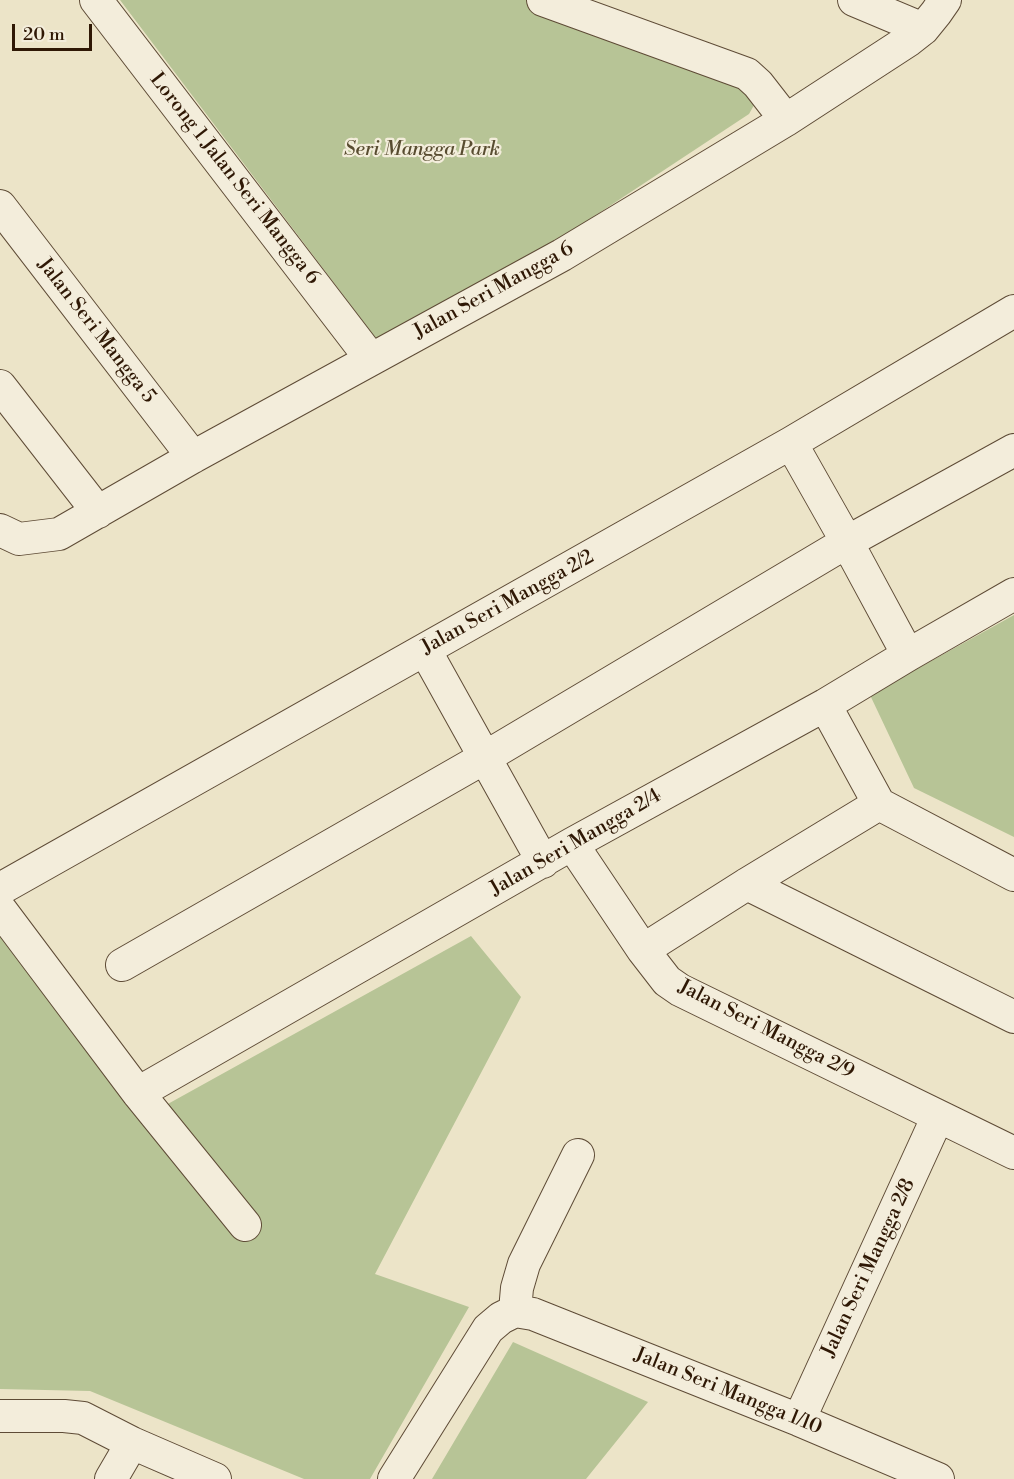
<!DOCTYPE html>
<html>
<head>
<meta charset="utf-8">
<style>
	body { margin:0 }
	#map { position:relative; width:1014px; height:1479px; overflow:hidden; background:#ece4c8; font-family:"Libre Bodoni",serif }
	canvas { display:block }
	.scale { position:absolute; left:12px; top:24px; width:80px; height:27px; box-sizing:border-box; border:3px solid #2f1805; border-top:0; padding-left:8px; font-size:18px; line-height:21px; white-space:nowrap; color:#2f1805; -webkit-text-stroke:4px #f3eddb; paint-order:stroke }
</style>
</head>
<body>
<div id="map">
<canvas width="1014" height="1479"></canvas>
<div class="scale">20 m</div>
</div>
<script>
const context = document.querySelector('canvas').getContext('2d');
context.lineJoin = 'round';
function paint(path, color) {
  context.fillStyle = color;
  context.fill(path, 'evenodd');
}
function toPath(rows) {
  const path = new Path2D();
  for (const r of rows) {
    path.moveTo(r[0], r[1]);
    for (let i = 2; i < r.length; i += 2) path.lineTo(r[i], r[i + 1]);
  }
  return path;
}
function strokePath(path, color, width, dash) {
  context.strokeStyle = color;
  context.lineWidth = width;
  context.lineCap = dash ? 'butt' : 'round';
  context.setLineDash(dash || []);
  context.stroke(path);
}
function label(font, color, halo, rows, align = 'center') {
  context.font = font + ' "Libre Bodoni",serif';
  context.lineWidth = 4.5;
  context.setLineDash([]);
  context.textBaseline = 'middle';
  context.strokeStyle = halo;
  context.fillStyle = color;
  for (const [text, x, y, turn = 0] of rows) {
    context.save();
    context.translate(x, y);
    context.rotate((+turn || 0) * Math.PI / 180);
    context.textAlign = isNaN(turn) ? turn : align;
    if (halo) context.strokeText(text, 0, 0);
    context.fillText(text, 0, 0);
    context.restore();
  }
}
paint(toPath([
	[120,0,564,0,766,84,749,114,387,353],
	[1014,615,1014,837,914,788,870,695],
	[0,916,166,1105,471,936,521,997,375,1274,469,1307,370,1479,304,1479,90,1391,0,1389],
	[513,1342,648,1402,586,1479,432,1479]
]), '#b7c496');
const minor = toPath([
	[96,0,371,359],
	[543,0,747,74,758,84,786,120],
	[854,0,923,29],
	[0,206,193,457],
	[0,386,98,512],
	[791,443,847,542,908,655],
	[0,530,19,539,59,534,193,457,562,255,786,120,909,40,923,29,936,13,945,0],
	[425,650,543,862],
	[825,705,879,804,1014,875],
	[572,844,643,950,667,981,680,990,1014,1153],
	[747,884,1014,1017],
	[0,889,791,443,1014,311],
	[0,909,138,1093,245,1225],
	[643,950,747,884,879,804],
	[122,965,484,758,847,542,1014,450],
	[138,1093,572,844,825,705,908,655,1014,594],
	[515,1311,533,1314,799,1420,938,1479],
	[0,1416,64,1416,83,1418,132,1443,215,1479],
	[799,1420,938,1116],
	[111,1479,132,1443],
	[394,1479,488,1329,501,1318,515,1311,517,1288,524,1264,578,1155]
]);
strokePath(minor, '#5e4b36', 34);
strokePath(minor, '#f3eddb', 32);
label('italic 20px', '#584c30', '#f3eddb', [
	["Seri Mangga Park",422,150]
]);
label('20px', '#2f1805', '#f3eddb', [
	["Lorong 1 Jalan Seri Mangga 6",234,179,52],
	["Jalan Seri Mangga 6",494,291,-29],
	["Jalan Seri Mangga 5",96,331,52],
	["Jalan Seri Mangga 2/2",508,603,-29],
	["Jalan Seri Mangga 2/4",576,843,-30],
	["Jalan Seri Mangga 2/9",766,1030,27],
	["Jalan Seri Mangga 2/8",869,1268,-65],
	["Jalan Seri Mangga 1/10",728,1392,22]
]);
</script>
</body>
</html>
